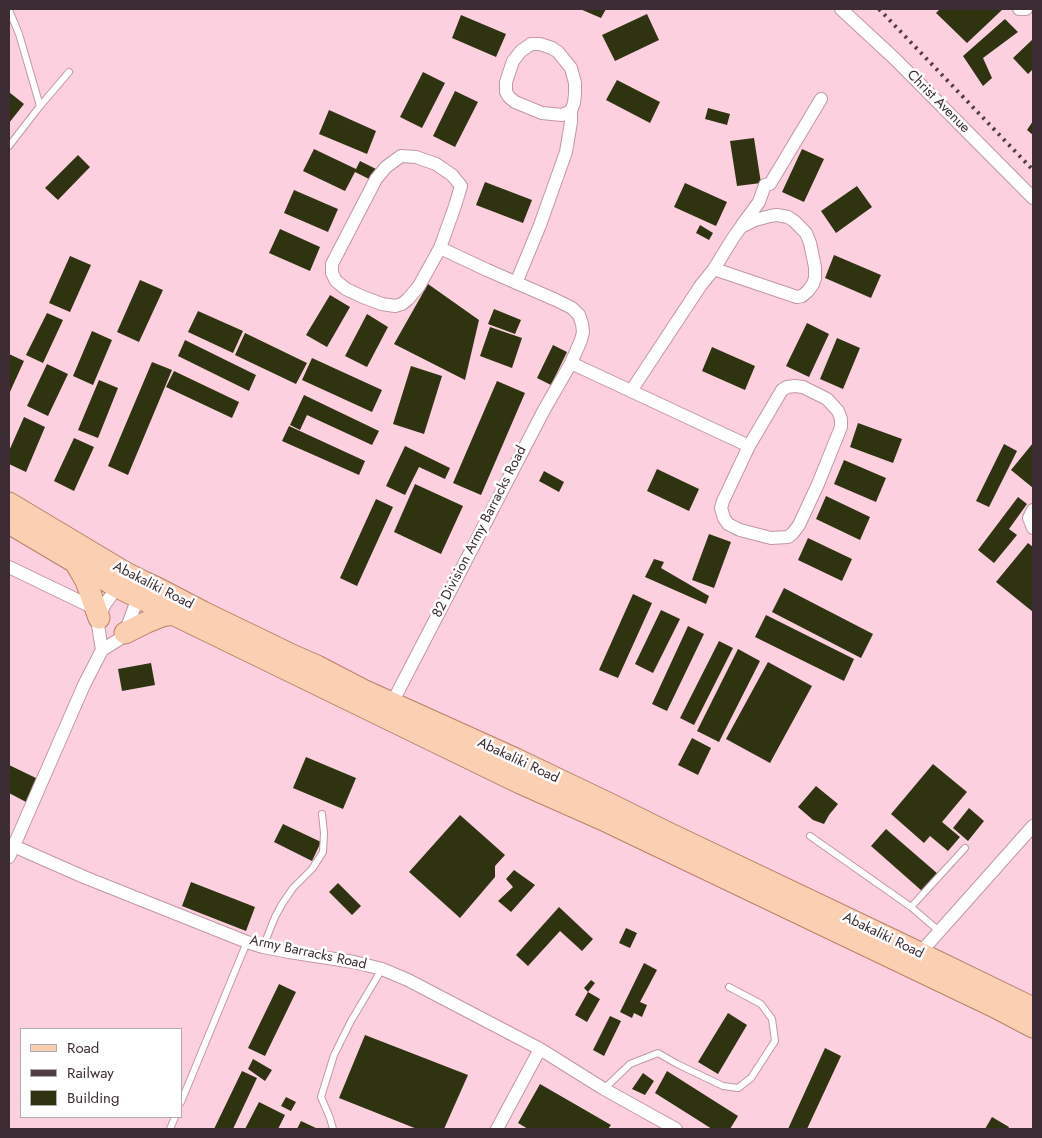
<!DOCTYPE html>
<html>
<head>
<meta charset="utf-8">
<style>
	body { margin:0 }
	#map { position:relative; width:1042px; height:1138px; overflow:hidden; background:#fdd0e0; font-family:Jost,sans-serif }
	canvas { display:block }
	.frame { position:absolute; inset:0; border:10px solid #3d2c33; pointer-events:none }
	.legend { position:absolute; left:20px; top:1028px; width:162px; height:90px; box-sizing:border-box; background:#fff; border:1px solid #b1abad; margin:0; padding:6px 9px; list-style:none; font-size:15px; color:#3d2c33 }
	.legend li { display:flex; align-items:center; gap:10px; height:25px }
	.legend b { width:25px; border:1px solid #b1abad }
</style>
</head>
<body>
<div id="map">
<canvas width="1042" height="1138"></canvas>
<div class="frame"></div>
<ul class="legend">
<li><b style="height:6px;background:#fbcfb2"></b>Road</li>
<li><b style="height:6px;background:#513d45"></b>Railway</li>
<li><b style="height:14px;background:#30330f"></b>Building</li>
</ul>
</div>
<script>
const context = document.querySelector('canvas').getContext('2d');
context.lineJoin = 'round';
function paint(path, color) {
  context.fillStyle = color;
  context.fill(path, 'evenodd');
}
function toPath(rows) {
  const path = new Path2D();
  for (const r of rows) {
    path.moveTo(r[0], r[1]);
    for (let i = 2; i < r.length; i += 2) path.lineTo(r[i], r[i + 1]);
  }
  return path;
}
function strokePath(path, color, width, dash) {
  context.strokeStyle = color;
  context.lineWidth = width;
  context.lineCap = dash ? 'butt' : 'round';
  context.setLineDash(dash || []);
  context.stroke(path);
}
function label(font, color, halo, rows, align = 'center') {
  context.font = font + ' Jost,sans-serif';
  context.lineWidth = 5;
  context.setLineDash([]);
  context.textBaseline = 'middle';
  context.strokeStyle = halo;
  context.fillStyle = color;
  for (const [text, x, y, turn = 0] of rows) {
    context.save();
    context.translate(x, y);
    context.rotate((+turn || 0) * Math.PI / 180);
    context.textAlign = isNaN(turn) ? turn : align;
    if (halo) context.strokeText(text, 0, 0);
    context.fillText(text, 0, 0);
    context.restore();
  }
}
paint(toPath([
	[580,9,606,9,601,18],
	[940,9,1003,9,967,43,936,13],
	[647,14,659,40,615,61,602,35],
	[461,15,506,34,496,57,452,38],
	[1005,19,1018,32,983,58,992,78,983,86,963,56],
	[1033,39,1033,69,1028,74,1013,58],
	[423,72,445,83,422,128,400,117],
	[617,80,660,102,650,123,606,100],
	[455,91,478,102,455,147,433,136],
	[9,92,24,104,9,123],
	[708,108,730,114,727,125,705,119],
	[329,110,376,131,367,154,319,134],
	[1033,121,1033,135,1027,130],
	[754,138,761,183,737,186,730,141],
	[314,149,356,169,360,161,376,169,371,180,355,172,345,191,303,171],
	[802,149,824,159,804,202,782,192],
	[78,155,90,167,58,200,45,188],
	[485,182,532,200,523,223,476,205],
	[685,183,727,202,716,226,674,207],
	[857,186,872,207,836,233,821,211],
	[294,190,338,209,328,232,284,213],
	[700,225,713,233,709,240,696,233],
	[280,229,320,247,310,271,269,253],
	[834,255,881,275,871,298,825,278],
	[70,256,91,265,70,312,49,303],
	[140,280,163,290,139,342,117,332],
	[428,284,479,320,465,380,394,344],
	[330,295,350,307,327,347,306,335],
	[494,309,521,320,515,334,488,324],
	[198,311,243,331,233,353,188,332],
	[47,313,63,320,43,363,26,355],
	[367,314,388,327,367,367,345,356],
	[807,323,829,334,809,377,786,366],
	[490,327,522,338,512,368,480,356],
	[92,331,112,340,93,385,73,376],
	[245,333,307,363,296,384,235,355],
	[837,338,860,348,843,389,820,379],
	[185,340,256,375,249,391,178,356],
	[553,345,567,352,551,385,537,378],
	[712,347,755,366,745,390,702,371],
	[9,354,24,361,9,394],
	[312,358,382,390,372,412,302,380],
	[152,362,172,370,128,475,108,466],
	[47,364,68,374,48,416,27,406],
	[411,366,442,376,424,434,393,424],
	[174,371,239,402,232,418,166,387],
	[99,380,118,388,98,438,78,430],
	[497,381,525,393,481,495,453,483],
	[304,395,379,431,372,445,307,415,300,430,290,425],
	[24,417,45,427,26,472,9,464,9,451],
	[858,423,902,439,893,463,850,447],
	[289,426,365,461,359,475,282,441],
	[74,438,94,447,74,491,54,481],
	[1033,443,1033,488,1011,470],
	[1004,444,1017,451,989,507,976,501],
	[405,446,450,468,445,479,419,467,405,495,386,486],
	[844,460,886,478,876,502,834,484],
	[657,469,699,489,689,511,647,491],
	[544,471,564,482,559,492,539,481],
	[415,484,463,506,441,554,394,532],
	[826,496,870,517,860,540,816,519],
	[1018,497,1027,504,1009,529,1017,535,994,563,978,550],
	[376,499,393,507,357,586,340,578],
	[709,534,731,542,714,588,692,580],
	[808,538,852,559,842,581,798,560],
	[1028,543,1033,547,1033,612,996,582],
	[654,559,664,562,661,568,709,596,706,604,645,577],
	[784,588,873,634,861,658,772,612],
	[633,594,652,603,618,678,599,670],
	[661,610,680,619,653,673,635,664],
	[766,615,854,659,844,681,755,637],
	[688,626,704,634,667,711,652,704],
	[719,641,733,648,694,725,680,718],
	[738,649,760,661,719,742,697,731],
	[768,662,812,686,770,763,726,739],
	[151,663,155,685,122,691,118,669],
	[692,738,711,748,698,775,678,765],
	[306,757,356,778,343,809,293,788],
	[933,764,967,792,942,822,960,837,948,851,930,836,924,843,891,814],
	[9,765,38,779,26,802,9,793],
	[816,786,838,804,829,815,824,824,813,820,798,807],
	[969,808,984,821,968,841,953,828],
	[460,815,505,855,495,866,495,877,460,918,409,872],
	[283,824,321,842,312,861,274,842],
	[886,829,938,874,922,891,871,846],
	[514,870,535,885,511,912,498,901,513,887,506,879],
	[191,882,255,907,246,931,182,906],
	[338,883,361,906,352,915,329,892],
	[559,907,593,939,582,951,560,931,528,966,516,955],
	[626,928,637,933,630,948,619,943],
	[644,963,657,970,640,1002,647,1005,642,1017,634,1013,632,1018,620,1012],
	[591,980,595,983,588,992,584,988],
	[279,984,296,992,265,1056,248,1048],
	[588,992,600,999,587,1022,575,1015],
	[728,1013,747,1025,718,1074,698,1062],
	[610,1016,621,1021,604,1056,593,1050],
	[365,1035,468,1075,444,1129,417,1129,339,1098],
	[825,1048,841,1056,807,1129,788,1129],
	[253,1059,272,1070,265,1081,248,1069],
	[242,1071,257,1078,233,1129,214,1129],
	[667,1071,738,1116,730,1129,712,1129,655,1093],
	[643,1073,654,1081,645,1095,632,1089],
	[540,1084,611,1125,608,1129,528,1129,518,1123],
	[286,1097,296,1102,291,1111,281,1106],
	[259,1102,285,1115,278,1129,245,1129],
	[992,1117,1009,1127,1008,1129,985,1129],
	[301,1121,318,1129,297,1129]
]), '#30330f');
const service = toPath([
	[9,10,19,34,40,106],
	[9,146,40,106,69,72],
	[810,836,911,907,939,931],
	[911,907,965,848],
	[263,947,275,917,282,904,293,888,312,869,323,852,324,833,322,814],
	[604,1089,630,1064,658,1053,677,1064,723,1086,738,1088,751,1078,775,1041,772,1019,761,1004,729,987],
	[181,1102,247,942],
	[170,1129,175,1117],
	[333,1129,330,1118,321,1097,334,1055,351,1021,382,969]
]);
const minor = toPath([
	[841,9,895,59,1033,198],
	[1019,9,1026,9],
	[401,156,416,157,436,164,452,175,461,186,455,206,440,248,419,286,408,299,402,304,395,306,382,304,363,297,346,289,336,281,332,273,332,264,376,179,386,167,401,156],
	[742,225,759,202,765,185,770,184,821,99],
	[516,283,540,225,566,152,571,122,571,111,574,103,575,94,575,83,571,68,558,52,552,48,540,44,531,44,521,51,513,61,506,82,506,92,509,97,515,102,542,113,562,115,571,111],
	[571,363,749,446],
	[795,386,803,387,827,399,838,411,841,419,841,427,818,484,799,525,793,533,788,537,771,538,740,530,728,524,724,518,721,508,723,501,749,446,782,390,787,387,795,386],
	[631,391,701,285,714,269,733,238,741,227,755,220,770,216,777,215,788,217,794,221,806,233,810,243,815,267,815,278,813,284,808,291,802,296,797,297,714,269],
	[1033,510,1029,518,1033,528],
	[9,567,96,609],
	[102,650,98,625,99,618,105,604,121,582],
	[392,703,544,410,571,363,581,340,583,332,582,324,579,315,572,308,556,300,487,270,440,248],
	[9,844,84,877,247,942,263,947,289,952,354,962,382,969,408,980,540,1049,604,1089,676,1129],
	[9,857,84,685,102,650,118,640,125,633,140,592],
	[920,953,1033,826],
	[497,1129,540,1049]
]);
const primary = toPath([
	[9,503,126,573,144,582,159,589,203,612,294,656,317,666,363,690,516,759,614,806,666,832,901,944,1033,1008],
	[9,523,117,587,520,783,608,822,995,1007,1033,1027],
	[75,562,86,581,99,618],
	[125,633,147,622,162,616,174,614]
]);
strokePath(service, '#c196a6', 8);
strokePath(minor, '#c196a6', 14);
strokePath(primary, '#b78164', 23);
strokePath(service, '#fff', 6);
strokePath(minor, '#fff', 12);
strokePath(primary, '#fbcfb2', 21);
strokePath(toPath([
	[879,9,1033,170]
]), '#513d45', 4, [2.5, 5]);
label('14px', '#3d2c33', '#fff', [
	["Christ Avenue",938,102,45],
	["82 Division Army Barracks Road",480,532,-63],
	["Abakaliki Road",153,586,27],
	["Abakaliki Road",518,761,25],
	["Abakaliki Road",883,936,26],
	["Army Barracks Road",308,953,12]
]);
</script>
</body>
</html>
